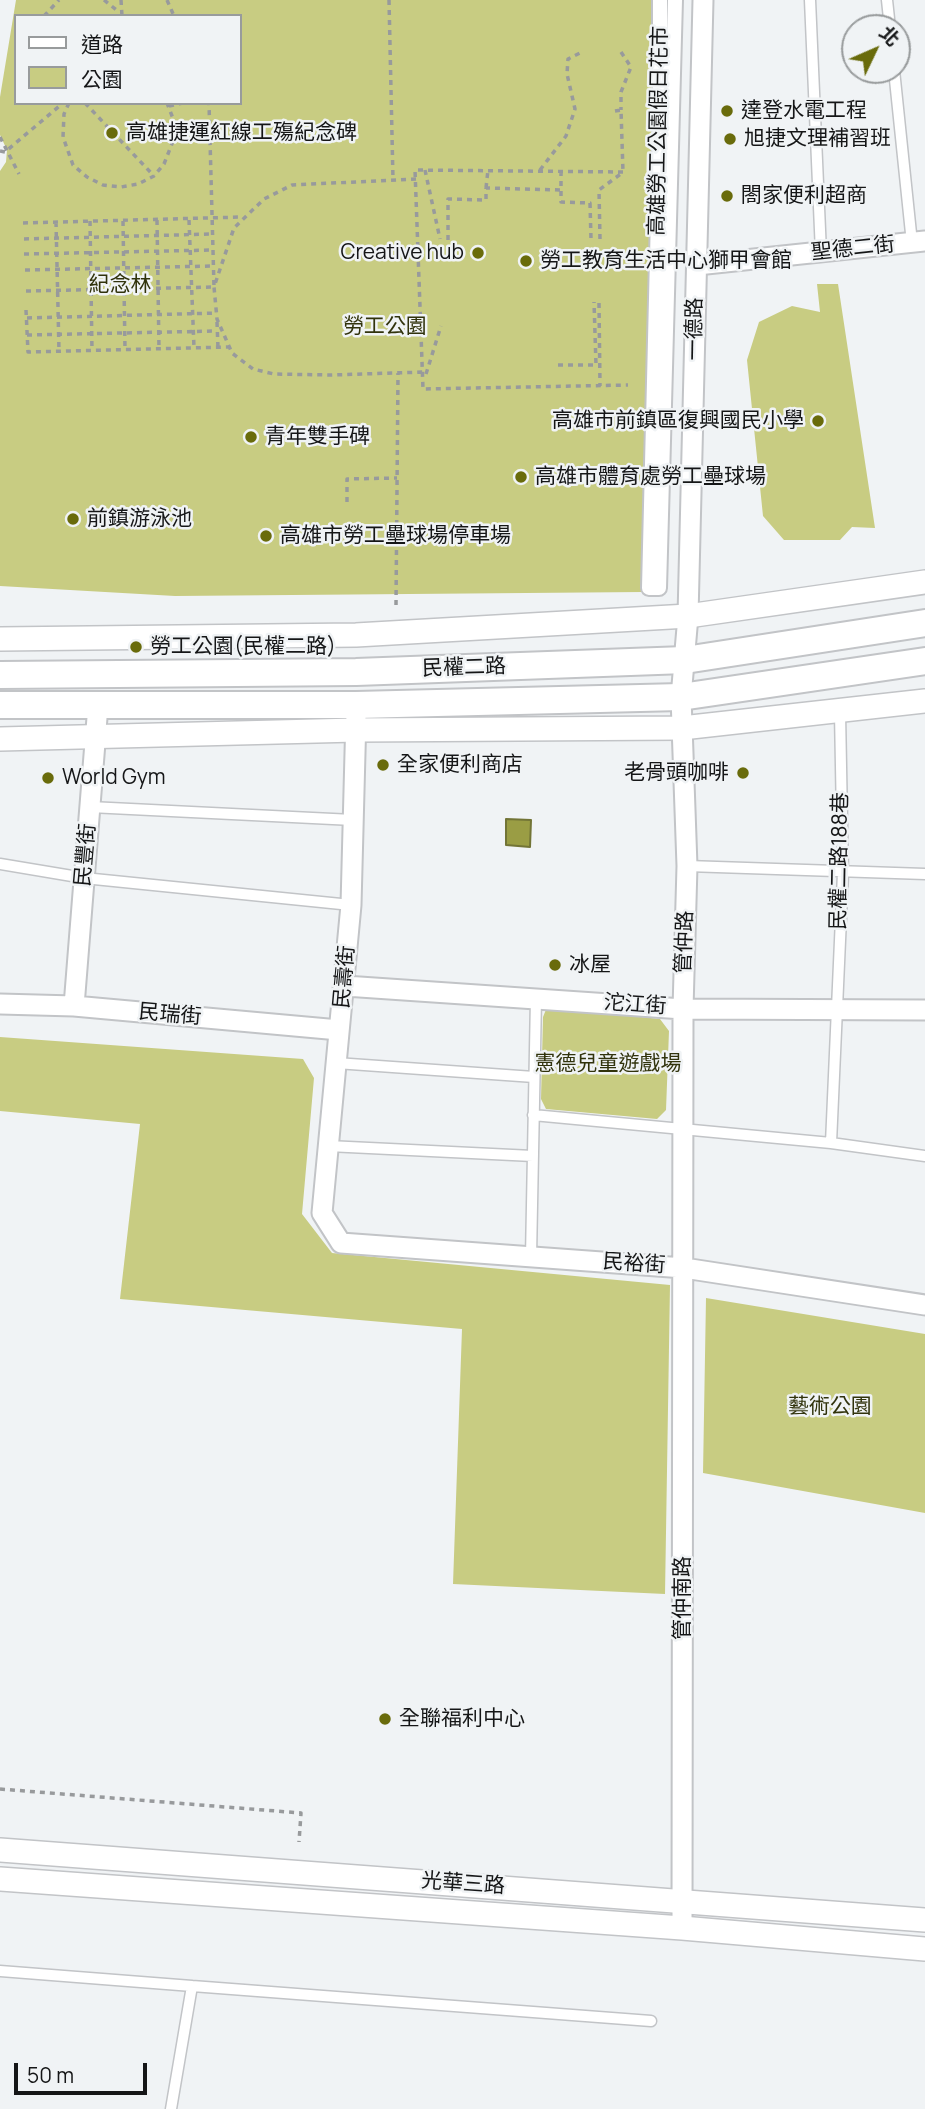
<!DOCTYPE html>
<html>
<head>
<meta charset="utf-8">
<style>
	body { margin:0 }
	#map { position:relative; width:925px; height:2109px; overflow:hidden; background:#f0f3f5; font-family:Manrope,"Noto Sans TC",sans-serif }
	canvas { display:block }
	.legend { position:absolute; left:14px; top:14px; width:228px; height:91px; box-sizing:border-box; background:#f0f3f5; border:2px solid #989b9c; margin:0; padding:9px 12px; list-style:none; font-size:21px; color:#151617 }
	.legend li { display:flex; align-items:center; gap:14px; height:35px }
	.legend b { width:35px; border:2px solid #989b9c }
	.north { position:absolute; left:841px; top:14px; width:70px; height:70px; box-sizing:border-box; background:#f0f3f5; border:2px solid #989b9c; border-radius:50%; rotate:46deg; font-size:19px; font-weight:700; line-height:28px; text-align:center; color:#151617 }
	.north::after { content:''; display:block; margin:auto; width:24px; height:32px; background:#696b0b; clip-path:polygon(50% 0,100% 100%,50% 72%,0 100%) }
	.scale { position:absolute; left:14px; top:2063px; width:133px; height:32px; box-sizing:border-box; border:4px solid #151617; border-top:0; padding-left:9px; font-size:21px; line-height:24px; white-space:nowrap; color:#151617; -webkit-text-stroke:5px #f0f3f5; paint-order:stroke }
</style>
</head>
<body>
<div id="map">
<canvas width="925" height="2109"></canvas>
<ul class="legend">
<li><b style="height:9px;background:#fff"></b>道路</li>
<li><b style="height:19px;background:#c8cc82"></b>公園</li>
</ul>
<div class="north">北</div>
<div class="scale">50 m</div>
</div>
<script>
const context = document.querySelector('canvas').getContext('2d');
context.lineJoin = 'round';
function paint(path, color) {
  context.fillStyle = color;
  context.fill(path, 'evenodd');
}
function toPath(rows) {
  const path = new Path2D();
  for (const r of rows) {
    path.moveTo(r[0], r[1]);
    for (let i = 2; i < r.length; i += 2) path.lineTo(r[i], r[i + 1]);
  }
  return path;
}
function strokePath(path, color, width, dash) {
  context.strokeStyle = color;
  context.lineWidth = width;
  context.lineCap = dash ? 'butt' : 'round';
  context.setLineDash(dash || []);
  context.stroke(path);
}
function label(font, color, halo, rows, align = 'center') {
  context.font = font + ' Manrope,"Noto Sans TC",sans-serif';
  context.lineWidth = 5;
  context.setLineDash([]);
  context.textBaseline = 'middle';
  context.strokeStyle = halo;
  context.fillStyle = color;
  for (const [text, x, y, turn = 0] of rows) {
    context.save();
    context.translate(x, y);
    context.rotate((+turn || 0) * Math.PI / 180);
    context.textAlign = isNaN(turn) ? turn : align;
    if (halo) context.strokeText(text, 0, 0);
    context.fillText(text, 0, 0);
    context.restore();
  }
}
paint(toPath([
	[16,0,665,0,643,592,175,596,0,586,0,171,6,162,7,150,0,135,0,97],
	[16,16,240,16,240,103,16,103],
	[817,284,838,284,875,528,852,527,840,540,784,540,763,516,747,360,759,322,792,306,820,312],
	[547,1007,660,1019,669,1031,666,1110,657,1119,546,1109,541,1099,543,1017],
	[0,1037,303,1059,314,1078,302,1214,332,1253,670,1285,665,1594,453,1584,462,1329,120,1299,140,1124,0,1111],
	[706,1298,925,1334,925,1513,703,1473]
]), '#c8cc82');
const water = toPath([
	[506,819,531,820,530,847,506,845,506,819]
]);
paint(water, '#9a9d44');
strokePath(water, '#727436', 2);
const service = toPath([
	[810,0,821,253],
	[887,0,890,28],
	[894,70,912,243],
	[90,807,353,820],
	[0,864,84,878,351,905],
	[687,866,925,874],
	[336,1063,534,1077],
	[533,1115,831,1143,925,1156],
	[831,1143,843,873,840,713],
	[328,1146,533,1156],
	[531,1257,536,998],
	[0,1971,192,1986,171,2109],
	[192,1986,651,2021]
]);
const pedestrian = toPath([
	[660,0,660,133,649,588,659,588,675,0]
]);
const minor = toPath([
	[697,265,925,241],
	[356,715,351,905,322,1213,341,1243,684,1268,925,1305],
	[345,986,683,1009,925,1010],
	[0,1004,74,1006,339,1030],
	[74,1006,98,705],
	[682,1928,683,1009,687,866,681,697,688,616,703,0]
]);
const tertiary = toPath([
	[0,639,356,635,688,616,925,582],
	[0,739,356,730,682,728,925,701],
	[0,1850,925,1920],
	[0,1879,682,1928,925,1949]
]);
const secondary = toPath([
	[0,675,356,672,685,660,925,623],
	[0,705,356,705,681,697,925,661]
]);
strokePath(service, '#c2c4c7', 13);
strokePath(pedestrian, '#c2c4c7', 18);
strokePath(minor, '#c2c4c7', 23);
strokePath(tertiary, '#c2c4c7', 26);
strokePath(secondary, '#c2c4c7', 30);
strokePath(toPath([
	[104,0,119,12],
	[121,0,122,16],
	[167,0,174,16],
	[389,0,393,180],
	[44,16,59,0],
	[621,52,631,67,621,92,621,110],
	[69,103,64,114,63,137,73,165,87,177,103,185,121,187,138,184,154,176,164,164,175,136,174,121,167,103],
	[85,103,154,176],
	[169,106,183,103],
	[615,111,621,110,623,172],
	[0,137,19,174],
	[0,151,5,152,63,103],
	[425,170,440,239],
	[540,170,566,136,575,109,567,74,568,59,582,52],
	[561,171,561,202,590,203,591,239],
	[623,172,415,170,423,389,628,385],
	[416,179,292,185,264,199,234,228,214,287,217,319,232,353,253,369,274,374,331,375,424,372],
	[486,188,488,170],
	[157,220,159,349],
	[189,220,194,348],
	[90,221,92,351],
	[123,221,125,350],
	[56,222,59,351],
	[23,223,242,217],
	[24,239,212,234],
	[600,239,599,190,622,173],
	[448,240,448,199,486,200,486,188,562,190],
	[24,254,213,250],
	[25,270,213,266],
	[26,291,214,287,209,103],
	[599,303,600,386],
	[26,310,28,352,230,347],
	[27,318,217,313],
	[217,322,218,348],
	[27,335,217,331],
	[558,365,596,365,594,302],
	[426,374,441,326],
	[347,502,347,479,397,478],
	[396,605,398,373],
	[0,1789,301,1813,299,1842]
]), '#989a9c', 3.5, [5, 5]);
strokePath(service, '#fff', 10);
strokePath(pedestrian, '#fff', 14);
strokePath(minor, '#fff', 19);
strokePath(tertiary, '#fff', 23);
strokePath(secondary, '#fff', 26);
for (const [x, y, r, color] of [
	[727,111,7,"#696b0b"],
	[112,133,7,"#696b0b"],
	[730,139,7,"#696b0b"],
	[727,196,7,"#696b0b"],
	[478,253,7,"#696b0b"],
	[526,261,7,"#696b0b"],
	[818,421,7,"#696b0b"],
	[251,437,7,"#696b0b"],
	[521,477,7,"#696b0b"],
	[73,519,7,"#696b0b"],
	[266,536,7,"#696b0b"],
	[136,647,7,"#696b0b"],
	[383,765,7,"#696b0b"],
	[743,773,7,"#696b0b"],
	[48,778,7,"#696b0b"],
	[555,965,7,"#696b0b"],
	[385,1719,7,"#696b0b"]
]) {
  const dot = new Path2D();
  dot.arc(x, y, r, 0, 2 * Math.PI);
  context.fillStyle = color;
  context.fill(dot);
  strokePath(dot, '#f0f3f5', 2.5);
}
label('21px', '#151617', '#f0f3f5', [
	["達登水電工程",741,111],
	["高雄捷運紅線工殤紀念碑",126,133],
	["旭捷文理補習班",744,139],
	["閤家便利超商",741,196],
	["Creative hub",464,253,"right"],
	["勞工教育生活中心獅甲會館",540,261],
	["高雄市前鎮區復興國民小學",804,421,"right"],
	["青年雙手碑",265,437],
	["高雄市體育處勞工壘球場",535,477],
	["前鎮游泳池",87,519],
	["高雄市勞工壘球場停車場",280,536],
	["勞工公園(民權二路)",150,647],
	["全家便利商店",397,765],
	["老骨頭咖啡",729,773,"right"],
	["World Gym",62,778],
	["冰屋",569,965],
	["全聯福利中心",399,1719]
], 'left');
label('21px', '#151617', '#f0f3f5', [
	["高雄勞工公園假日花市",659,131,-89],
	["聖德二街",853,249,-6],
	["一德路",695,329,-89],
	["民權二路",464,668,-2],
	["民豐街",86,855,-85],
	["民權二路188巷",840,861,-89],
	["管仲路",685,942,-88],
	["民壽街",345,977,-85],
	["沱江街",635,1005,4],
	["民瑞街",170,1015,5],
	["民裕街",634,1264,4],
	["管仲南路",683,1598,-90],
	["光華三路",463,1884,4]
]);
label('21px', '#31330c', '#f0f3f5', [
	["紀念林",120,285],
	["勞工公園",385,327],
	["憲德兒童遊戲場",608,1064],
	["藝術公園",830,1407]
]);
</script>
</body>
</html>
